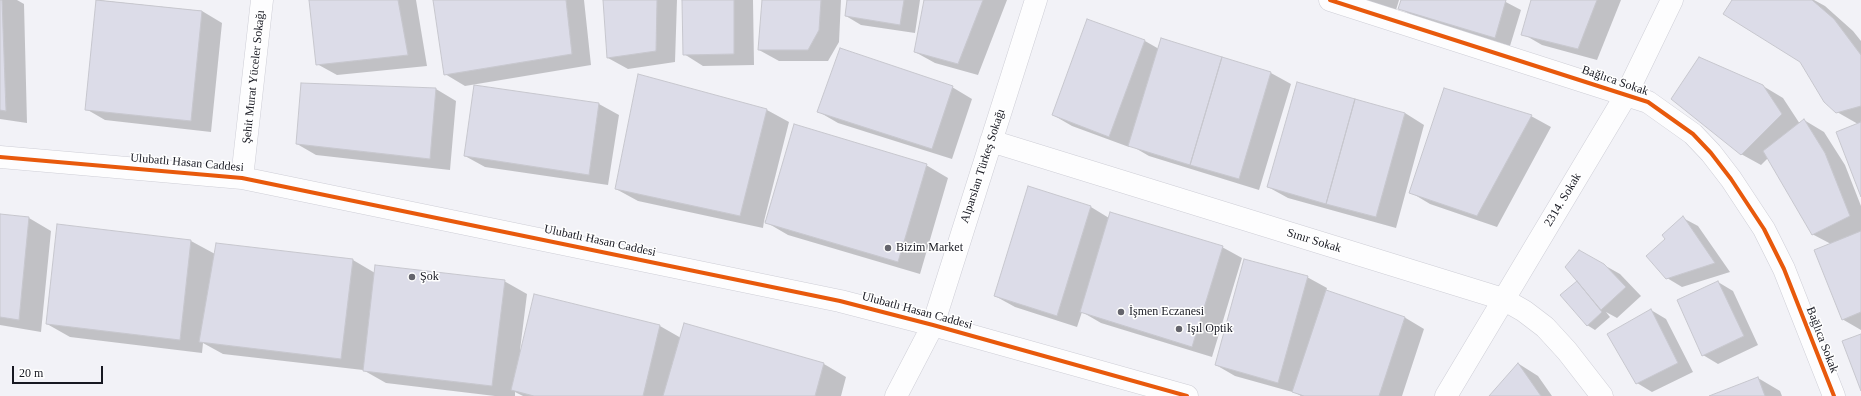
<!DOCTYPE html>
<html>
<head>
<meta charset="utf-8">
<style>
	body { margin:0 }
	#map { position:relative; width:1861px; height:396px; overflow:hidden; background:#f2f2f7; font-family:"Times New Roman",serif }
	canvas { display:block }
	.scale { position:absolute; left:12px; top:366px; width:91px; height:18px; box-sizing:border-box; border:2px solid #171821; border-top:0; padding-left:5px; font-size:12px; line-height:14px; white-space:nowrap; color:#171821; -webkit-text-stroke:3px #fff; paint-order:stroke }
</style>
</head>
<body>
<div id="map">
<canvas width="1861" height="396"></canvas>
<div class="scale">20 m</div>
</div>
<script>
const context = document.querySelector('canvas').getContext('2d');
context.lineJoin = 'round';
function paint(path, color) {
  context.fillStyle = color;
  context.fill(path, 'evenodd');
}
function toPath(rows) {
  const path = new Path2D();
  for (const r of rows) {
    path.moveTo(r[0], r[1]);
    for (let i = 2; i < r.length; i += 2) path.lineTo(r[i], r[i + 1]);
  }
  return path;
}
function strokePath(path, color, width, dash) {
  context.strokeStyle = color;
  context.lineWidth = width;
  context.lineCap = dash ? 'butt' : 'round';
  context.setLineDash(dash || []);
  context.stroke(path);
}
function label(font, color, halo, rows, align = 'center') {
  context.font = font + ' "Times New Roman",serif';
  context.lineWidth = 3;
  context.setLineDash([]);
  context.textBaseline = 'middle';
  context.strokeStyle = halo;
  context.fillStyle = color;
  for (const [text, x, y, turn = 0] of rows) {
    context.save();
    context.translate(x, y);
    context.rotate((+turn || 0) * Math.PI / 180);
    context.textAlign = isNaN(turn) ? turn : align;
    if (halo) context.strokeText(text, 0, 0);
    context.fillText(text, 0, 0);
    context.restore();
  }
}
paint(toPath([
	[0,0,17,0,24,4,27,123,0,119],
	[97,0,202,11,222,23,211,132,105,120,86,109],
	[310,0,416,0,427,66,337,75,317,64],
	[434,0,584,0,591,65,465,86,445,74],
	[604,0,677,0,675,62,628,69,608,58],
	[683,0,753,0,754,65,703,66,684,54],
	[763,0,841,0,839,42,828,61,779,61,759,50],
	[848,0,920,0,915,33,861,25,846,16],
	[925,0,1007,0,978,75,935,63,915,52],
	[1362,0,1399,0,1396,10],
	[1402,0,1502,0,1521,10,1510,46,1415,17,1399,8],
	[1532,0,1621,0,1597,60,1542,45,1523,34],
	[1733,0,1814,0,1825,6,1853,31,1861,41,1861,194,1858,124,1837,112,1801,61],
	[1088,20,1145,41,1159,49,1161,39,1271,73,1291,84,1259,190,1149,156,1130,145,1129,147,1072,126,1053,115],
	[639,76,767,110,789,122,764,221,926,165,948,178,920,274,788,235,764,221,763,228,638,201,616,189],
	[302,84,436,89,456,101,450,170,316,155,297,144],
	[475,86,599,104,619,115,608,185,485,167,465,156],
	[1763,86,1783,98,1800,124,1804,120,1824,132,1845,165,1861,206,1861,330,1842,319,1831,244,1812,234,1768,158,1761,165,1741,154],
	[952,87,972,99,952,159,838,123,819,112],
	[1405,113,1424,125,1396,228,1288,198,1268,187],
	[1531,116,1551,127,1497,227,1430,204,1410,192],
	[1029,187,1091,207,1109,218,1222,247,1242,258,1212,357,1101,323,1082,312,1077,327,1015,307,995,296],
	[0,215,29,218,51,231,41,332,0,325],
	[1683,218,1698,226,1730,272,1682,287,1667,278,1667,239],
	[191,241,215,254,353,260,375,273,504,281,527,294,520,350,521,351,535,295,660,326,681,338,685,324,824,364,846,377,841,396,523,396,515,392,515,396,495,396,386,383,363,370,223,354,203,343,202,353,70,337,47,324],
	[1579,251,1620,274,1641,296,1617,318,1606,312,1610,317,1595,330,1587,325,1577,282],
	[1307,277,1327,288,1326,291,1404,317,1424,329,1402,396,1301,396,1296,393,1235,376,1216,365],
	[1718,282,1733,291,1758,345,1718,364,1703,355],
	[1651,310,1666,319,1693,372,1652,392,1637,383],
	[1519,364,1538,376,1552,396,1490,396],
	[1758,378,1780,391,1782,396,1712,396]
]), '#0003');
const building = toPath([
	[0,0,2,0,6,111,0,110,0,0],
	[96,0,202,11,191,121,85,110,96,0],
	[309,0,398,0,408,55,316,65,309,0],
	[433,0,566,0,572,54,444,75,433,0],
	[603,0,657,0,656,51,607,58,603,0],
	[682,0,734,0,734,54,683,55,682,0],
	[762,0,821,0,819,30,808,50,758,50,762,0],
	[847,0,904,0,900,25,845,16,847,0],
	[924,0,983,0,958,64,914,52,924,0],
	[1401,0,1506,0,1495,38,1398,9,1401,0],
	[1531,0,1597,0,1578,49,1521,35,1531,0],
	[1732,0,1812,0,1834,19,1861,55,1861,106,1836,113,1824,102,1800,62,1723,14,1732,0],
	[1087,19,1145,40,1109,137,1052,115,1087,19],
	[1161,38,1222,57,1190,165,1128,146,1161,38],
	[840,48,953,86,932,149,817,112,840,48],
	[1222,57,1271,72,1239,179,1190,165,1222,57],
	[1699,57,1763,85,1782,114,1741,155,1671,99,1699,57],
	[638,74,767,109,740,216,615,189,638,74],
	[1297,82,1355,99,1326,204,1267,187,1297,82],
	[301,83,436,88,430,159,296,144,301,83],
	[474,85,599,103,589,175,464,156,474,85],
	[1444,88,1532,115,1477,216,1409,193,1444,88],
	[1355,99,1405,113,1376,217,1326,204,1355,99],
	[1804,119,1825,153,1850,216,1812,235,1763,151,1804,119],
	[1861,122,1861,197,1836,132,1861,122],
	[794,124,927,164,898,262,765,223,794,124],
	[1028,186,1091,206,1057,316,994,296,1028,186],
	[1110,212,1223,246,1192,347,1080,312,1110,212],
	[0,214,29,217,19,320,0,317,0,214],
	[1683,216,1715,263,1666,279,1646,256,1665,239,1662,235,1683,216],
	[57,224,191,240,180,340,46,324,57,224],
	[1861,231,1861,312,1842,320,1814,250,1861,231],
	[216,243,353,259,341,359,199,342,216,243],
	[1579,250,1604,264,1626,287,1601,310,1565,267,1579,250],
	[1244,259,1308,276,1278,383,1215,365,1244,259],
	[375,265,505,280,492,386,363,371,375,265],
	[1577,281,1602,312,1587,326,1560,295,1577,281],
	[1718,281,1744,336,1702,356,1677,300,1718,281],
	[1326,290,1405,317,1379,396,1304,396,1292,392,1326,290],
	[534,294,660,325,643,396,534,396,511,390,534,294],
	[1651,309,1678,363,1636,384,1607,334,1651,309],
	[684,323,824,363,815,396,663,396,684,323],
	[1861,334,1861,391,1842,341,1861,334],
	[1518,363,1541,396,1489,396,1518,363],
	[1758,377,1765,396,1709,396,1758,377]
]);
paint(building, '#dcdce8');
strokePath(building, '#c7c7ce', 1);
const minor = toPath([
	[1330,0,1648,102,1693,134,1711,153,1731,179,1764,229,1784,269,1834,396],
	[991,141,1503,299,1524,311,1545,327,1567,351,1602,396],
	[0,157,242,178,840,301,933,325,1187,396],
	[242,178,262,0],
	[896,396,933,325,1036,0],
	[1446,396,1626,95,1672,0]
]);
strokePath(minor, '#ceced6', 23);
strokePath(minor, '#fdfdfe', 22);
strokePath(toPath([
	[1330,0,1648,102,1693,134,1711,153,1731,179,1764,229,1784,269,1834,396],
	[0,157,242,178,840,301,933,325,1187,396]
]), '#e8590c', 4);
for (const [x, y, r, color] of [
	[888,248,4,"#64646c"],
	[412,277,4,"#64646c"],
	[1121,312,4,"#64646c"],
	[1179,329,4,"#64646c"]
]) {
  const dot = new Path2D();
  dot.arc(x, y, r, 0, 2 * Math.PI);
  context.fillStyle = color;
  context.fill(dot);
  strokePath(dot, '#fff', 1.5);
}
label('12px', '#171821', '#fff', [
	["Şehit Murat Yüceler Sokağı",254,77,-84],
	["Bağlıca Sokak",1615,81,19],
	["Ulubatlı Hasan Caddesi",187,163,5],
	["Alparslan Türkeş Sokağı",983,166,-72],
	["2314. Sokak",1563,200,-59],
	["Ulubatlı Hasan Caddesi",600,241,12],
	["Sınır Sokak",1314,241,17],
	["Ulubatlı Hasan Caddesi",917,311,15],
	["Bağlıca Sokak",1822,340,69]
]);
label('12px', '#171821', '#fff', [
	["Bizim Market",896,248],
	["Şok",420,277],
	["İşmen Eczanesi",1129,312],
	["Işıl Optik",1187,329]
], 'left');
</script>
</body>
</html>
